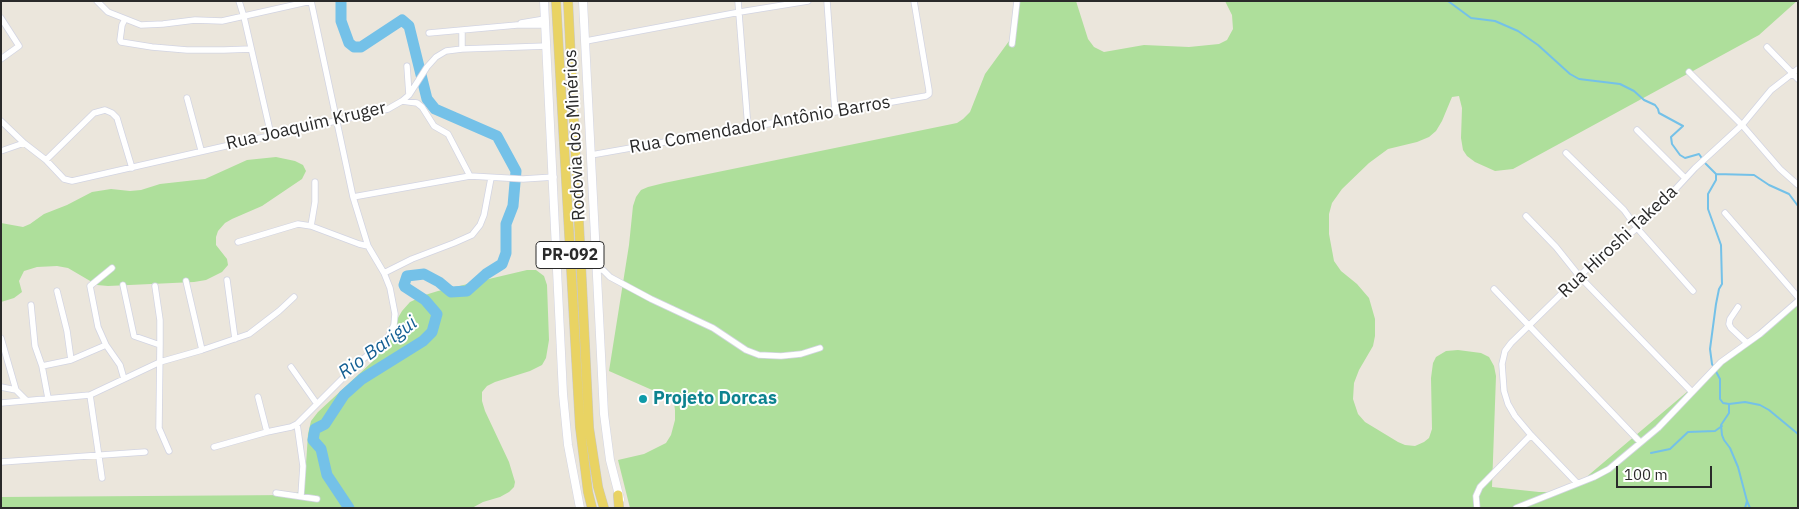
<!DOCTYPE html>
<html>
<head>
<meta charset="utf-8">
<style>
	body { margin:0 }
	#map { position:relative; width:1799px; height:509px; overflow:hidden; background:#ebe6dc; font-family:"IBM Plex Sans",sans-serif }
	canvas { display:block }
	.frame { position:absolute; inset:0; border:2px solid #2a2a2a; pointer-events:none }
	.scale { position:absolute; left:1616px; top:466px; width:96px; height:22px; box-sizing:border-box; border:2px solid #2a2a2a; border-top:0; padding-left:6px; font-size:15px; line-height:18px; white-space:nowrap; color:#2a2a2a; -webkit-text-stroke:4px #fff; paint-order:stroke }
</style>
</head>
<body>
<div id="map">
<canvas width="1799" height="509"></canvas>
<div class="frame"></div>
<div class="scale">100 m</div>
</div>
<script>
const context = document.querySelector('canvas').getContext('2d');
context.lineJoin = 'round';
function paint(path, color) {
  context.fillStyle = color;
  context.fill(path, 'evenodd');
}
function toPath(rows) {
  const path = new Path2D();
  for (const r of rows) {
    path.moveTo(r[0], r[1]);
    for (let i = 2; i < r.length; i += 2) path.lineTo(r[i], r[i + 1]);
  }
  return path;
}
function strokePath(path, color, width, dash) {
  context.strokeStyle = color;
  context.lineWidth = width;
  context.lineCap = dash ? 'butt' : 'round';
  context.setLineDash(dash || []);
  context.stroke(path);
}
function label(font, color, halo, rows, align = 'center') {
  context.font = font + ' "IBM Plex Sans",sans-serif';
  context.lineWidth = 4;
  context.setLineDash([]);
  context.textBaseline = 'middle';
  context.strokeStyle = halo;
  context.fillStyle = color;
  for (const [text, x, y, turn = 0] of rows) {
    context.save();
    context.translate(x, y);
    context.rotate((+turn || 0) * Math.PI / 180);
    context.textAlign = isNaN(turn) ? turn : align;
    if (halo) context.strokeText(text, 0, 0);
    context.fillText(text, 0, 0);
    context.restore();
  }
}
paint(toPath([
	[1016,1,1076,1,1088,39,1094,47,1104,52,1144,45,1189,47,1219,44,1227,40,1233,29,1232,15,1225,1,1797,1,1759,35,1513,169,1495,171,1475,162,1467,156,1463,150,1461,138,1462,108,1459,96,1452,97,1442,121,1436,131,1429,137,1417,142,1388,149,1369,163,1342,189,1332,203,1329,214,1329,234,1334,261,1341,271,1357,284,1369,298,1375,319,1375,336,1373,346,1359,370,1354,383,1353,399,1358,414,1365,422,1398,442,1405,445,1415,446,1424,442,1429,438,1432,429,1431,378,1433,363,1436,357,1446,351,1458,350,1481,353,1489,357,1494,366,1496,376,1492,487,1539,492,1561,492,1584,479,1798,298,1798,508,630,508,618,460,644,454,666,443,671,435,675,420,675,410,674,403,668,397,609,371,629,245,633,206,636,197,641,190,648,187,664,183,957,123,963,119,970,112,985,74,1012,37],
	[276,157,295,161,303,165,306,171,302,179,262,206,232,219,225,223,218,231,216,237,216,245,227,259,228,265,222,272,206,280,194,282,108,286,97,285,68,268,57,266,37,267,24,271,19,281,22,292,14,298,1,302,1,223,23,227,30,224,44,214,67,205,92,192,111,189,130,191,141,190,160,184,205,179,247,160],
	[527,270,536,270,544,276,547,285,549,340,546,358,542,365,530,371,495,382,487,386,482,392,482,401,485,411,509,462,515,482,514,487,509,492,500,497,483,502,472,508,1,508,1,497,292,495,300,491,305,480,308,434,311,421,318,412,372,362,402,311,410,302,425,295,438,291]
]), '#aedf9b');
strokePath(toPath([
	[1448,1,1471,18,1495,21,1518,31,1538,45,1570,74,1579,79,1620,84,1634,91,1644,100,1655,105,1658,109,1659,113,1683,126,1671,137,1672,144,1680,155,1685,158,1699,154,1705,163,1716,174,1754,175,1769,185,1789,194,1798,206],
	[1716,174,1716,180,1708,194,1708,209,1721,245,1722,284,1719,289,1716,304,1710,349,1712,364,1720,379,1720,399,1723,403,1729,404,1745,402,1760,405,1769,410,1798,434],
	[1729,404,1729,413,1721,425,1722,435,1724,440,1730,448,1738,467,1747,501,1750,508],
	[1651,453,1670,449,1688,432,1715,431,1722,426],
	[1745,508,1747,501]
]), '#74c1e8', 2);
strokePath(toPath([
	[341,1,341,21,349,43,354,47,361,47,402,20,409,26,427,99,435,109,497,136,516,171,513,206,506,224,506,253,502,264,486,274,467,291,451,292,439,282,424,274,407,276,404,285,405,287,425,300,437,314,432,332,423,341,362,379,344,395,325,424,315,429,313,440,321,449,327,475,349,508]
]), '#74c1e8', 11);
const street = toPath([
	[97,1,108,12,141,25,163,24,195,20,222,21,311,1],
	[239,1,244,17,271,135],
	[738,1,748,128],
	[827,1,835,112],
	[1,18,19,46,1,59],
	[125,19,122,25,120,40,121,42,152,47,187,50,224,50,251,49],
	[521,23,545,19],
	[429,33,517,25,545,25],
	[586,41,740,12,808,1],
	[1012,44,1017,1],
	[1767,47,1798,79],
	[462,49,462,30],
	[407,66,409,95],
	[1689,72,1742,125,1780,169,1798,185],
	[187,98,201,150],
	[402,101,417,103,422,107,434,126,448,134,470,176],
	[1,121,24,143,46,160,64,179,72,181,388,109,402,101,409,95,427,67,436,57,446,51,462,49,547,46],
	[1637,130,1685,178],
	[1,151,24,143],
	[1566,153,1624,210,1637,228,1693,291],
	[591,155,926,96,929,94,929,90,914,1],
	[46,160,94,113,105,110,112,113,117,118,132,168],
	[353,197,470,176,523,179,554,177],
	[1725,213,1798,297],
	[1526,216,1556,247,1580,277,1692,392],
	[311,226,315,202,315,182],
	[238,242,298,224,311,226,359,244,368,246],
	[596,270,603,270,610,277,651,299,713,328,746,350,759,355,781,356,801,354,820,348],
	[384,273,412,259,454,243,472,235,480,225,484,215,491,178],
	[227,280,235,339],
	[186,281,202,350],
	[123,285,134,336,160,345,159,428,169,451],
	[155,286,160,320,160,345],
	[1494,289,1640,442],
	[57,291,67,331,71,360],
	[31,305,35,346,42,366,71,360,106,345,98,327,90,286,112,268],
	[1738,307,1730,319,1729,324,1731,328,1747,343],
	[1,338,16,390],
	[106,345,120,365,124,379],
	[42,366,48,398],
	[291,367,317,404],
	[1,387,16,390,26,400],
	[90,395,102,478],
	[258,397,267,432],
	[1,403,90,395,160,362,202,350,249,334,279,311,294,297],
	[297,424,303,466,301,496],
	[214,447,267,432,291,427,297,424,356,365,387,339,394,325,395,314,390,288,384,273,368,246,353,197,311,1],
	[1,462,145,452],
	[1577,483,1531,435,1515,416,1508,404,1504,391,1502,364,1505,351,1511,343,1590,266,1637,228,1670,195,1695,168,1742,125,1771,90,1798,69],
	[276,493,317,499],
	[1477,508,1476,496,1480,487,1531,435],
	[1516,508,1594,477,1609,469,1658,428,1721,362,1760,334,1798,301]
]);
const secondary = toPath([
	[544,1,563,394,568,445,580,508],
	[583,1,604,414,610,460,620,499]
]);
const primary = toPath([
	[556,1,580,427,588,492,592,508],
	[568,1,589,428,598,487,604,508],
	[618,495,619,508]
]);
strokePath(street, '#d2d4e2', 7);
strokePath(secondary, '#d2d4e2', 9);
strokePath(primary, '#c8c8c8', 10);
strokePath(street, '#fff', 5.5);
strokePath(secondary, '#fff', 8);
strokePath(primary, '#e9d363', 9);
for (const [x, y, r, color] of [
	[643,399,5,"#0f9aa8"]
]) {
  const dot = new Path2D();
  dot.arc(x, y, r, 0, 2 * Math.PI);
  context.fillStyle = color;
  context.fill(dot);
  strokePath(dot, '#fff', 2);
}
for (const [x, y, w] of [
	[570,255,68]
]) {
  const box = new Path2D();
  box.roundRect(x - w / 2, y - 13.5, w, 27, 4);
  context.fillStyle = '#fff';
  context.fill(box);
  strokePath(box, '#2a2a2a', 1);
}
label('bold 16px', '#2a2a2a', null, [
	["PR-092",570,255]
]);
label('18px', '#2a2a2a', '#fff', [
	["Rua Comendador Antônio Barros",760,125,-10],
	["Rua Joaquim Kruger",306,126,-13],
	["Rodovia dos Minérios",575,135,-93],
	["Rua Hiroshi Takeda",1618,242,-43]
]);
label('bold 18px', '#0d838f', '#fff', [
	["Projeto Dorcas",653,399]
], 'left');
label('italic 19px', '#145f93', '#fff', [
	["Rio Barigui",378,348,-36]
]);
</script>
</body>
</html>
